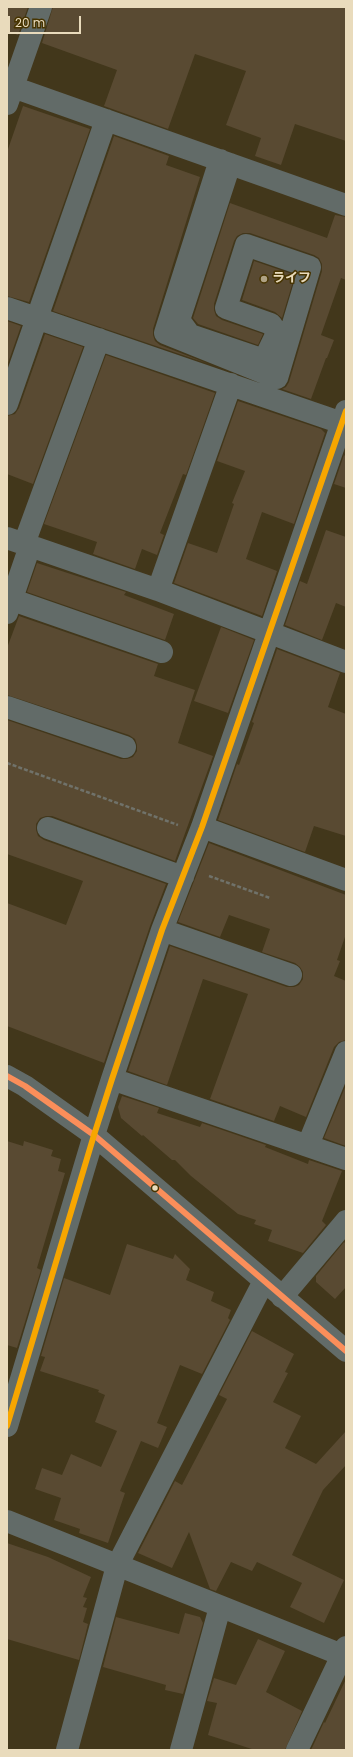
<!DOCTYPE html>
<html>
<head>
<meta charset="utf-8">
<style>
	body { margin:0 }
	#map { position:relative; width:353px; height:1757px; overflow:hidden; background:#42371b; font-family:Poppins,sans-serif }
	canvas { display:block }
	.frame { position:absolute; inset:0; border:8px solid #e9dbbc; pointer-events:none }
	.scale { position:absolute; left:8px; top:16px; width:73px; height:18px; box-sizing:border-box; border:2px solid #e9dbbc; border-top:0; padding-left:5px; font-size:12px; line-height:14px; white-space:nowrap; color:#e9dbbc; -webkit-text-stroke:3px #473400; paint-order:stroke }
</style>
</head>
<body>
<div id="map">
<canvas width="353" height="1757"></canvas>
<div class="frame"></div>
<div class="scale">20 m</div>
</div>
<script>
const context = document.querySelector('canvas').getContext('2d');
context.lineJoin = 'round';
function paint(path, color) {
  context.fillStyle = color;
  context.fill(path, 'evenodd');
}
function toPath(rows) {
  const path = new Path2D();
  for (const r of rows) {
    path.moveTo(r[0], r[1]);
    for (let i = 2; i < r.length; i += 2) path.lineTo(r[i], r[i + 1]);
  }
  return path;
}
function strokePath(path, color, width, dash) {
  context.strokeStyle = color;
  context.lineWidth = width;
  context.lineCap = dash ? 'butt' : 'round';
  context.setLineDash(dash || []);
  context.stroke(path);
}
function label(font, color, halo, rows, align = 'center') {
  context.font = font + ' Poppins,"Noto Sans JP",sans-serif';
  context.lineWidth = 3;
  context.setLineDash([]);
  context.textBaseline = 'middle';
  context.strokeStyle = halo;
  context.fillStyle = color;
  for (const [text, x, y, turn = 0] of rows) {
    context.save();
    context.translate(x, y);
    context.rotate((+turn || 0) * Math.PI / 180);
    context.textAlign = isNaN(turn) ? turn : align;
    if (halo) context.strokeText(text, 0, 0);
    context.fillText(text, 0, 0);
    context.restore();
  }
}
paint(toPath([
	[7,7,28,7,18,35,7,31],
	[53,7,346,7,346,141,295,124,281,165,255,156,261,138,226,125,246,71,195,54,168,129,104,106,117,70,42,43],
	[23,106,90,129,29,302,7,296,7,152],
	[114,136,169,156,166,165,200,177,153,329,153,335,155,341,160,345,209,364,53,311],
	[230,203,327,238,335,215,346,217,346,280,341,278,321,335,334,340,327,358,326,358,311,399,282,389,286,387,289,382,322,271,322,264,319,258,314,255,250,233,243,233,237,236,234,241,214,304,214,310,216,316,222,320,263,334,258,345,198,324,193,318],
	[254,261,295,275,282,318,275,312,242,300],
	[7,321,21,326,7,366],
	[45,334,83,347,33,484,7,474,7,416,15,414,19,408],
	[106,355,215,393,186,475,183,474,160,533,164,535,157,555,142,549,135,569,93,554,97,542,44,524],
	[238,401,321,429,325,433,294,524,262,512,246,559,277,571,262,616,174,583,188,543,217,553,234,504,232,503,245,471,217,461],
	[344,455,346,457,346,488,334,484],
	[326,530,346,537,346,607,336,603,322,640,285,625,300,581,307,584],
	[37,563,126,592,124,595,174,614,165,640,27,592],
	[19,616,158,664,154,676,195,690,178,743,213,756,175,861,52,816,46,816,40,818,36,824,36,830,38,836,44,840,166,884,150,926,104,1063,7,1026,7,903,66,925,83,881,7,854,7,720,121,759,127,759,133,757,137,751,137,745,135,739,129,735,7,695,7,648],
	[221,627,254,640,228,713,194,701],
	[277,649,340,673,328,707,346,714,346,836,314,826,305,852,218,820,237,764,239,765,254,723,252,722],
	[209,843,346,895,346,934,337,960,340,961,334,976,346,981,346,1040,339,1042,334,1047,306,1117,280,1106,274,1121,210,1099,248,994,203,979,167,1085,128,1071,170,946,287,987,294,987,299,985,303,979,303,972,300,967,295,963,262,952,270,929,229,915,220,937,178,922],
	[346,1085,346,1146,324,1138],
	[122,1096,159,1108,157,1113,200,1127,202,1123,266,1145,265,1147,308,1164,309,1160,342,1171,322,1221,326,1225,303,1253,268,1241,272,1230,254,1224,256,1220,238,1214,191,1176,175,1160,172,1160,143,1135,142,1136,121,1118,118,1107],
	[7,1141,23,1146,24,1141,53,1150,51,1156,61,1159,58,1171,65,1173,37,1268,41,1270,17,1348,7,1345],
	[344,1242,346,1244,346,1287,335,1299,316,1282,316,1276],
	[127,1244,173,1259,175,1254,190,1269,186,1280,214,1292,211,1301,231,1310,228,1318,230,1320,202,1374,180,1365,157,1423,167,1427,158,1448,141,1441,120,1491,125,1493,108,1543,79,1533,80,1529,54,1520,61,1498,35,1489,42,1468,62,1475,71,1454,101,1467,117,1431,95,1422,105,1395,98,1392,99,1390,40,1371,45,1357,41,1356,64,1278,110,1295],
	[252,1331,294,1354,285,1372,288,1373,273,1402,301,1416,285,1448,316,1464,346,1431,346,1465,323,1490,292,1555,344,1580,324,1623,290,1607,302,1583,257,1562,252,1571,231,1562,216,1591,210,1589,189,1532,172,1568,138,1553,175,1481,182,1485,227,1399,219,1395],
	[7,1543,48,1557,91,1577,83,1597,87,1598,83,1607,87,1608,83,1622,88,1624,79,1660,7,1639],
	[185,1613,200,1617,203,1623,183,1694,165,1690,166,1685,103,1667,116,1617,179,1634],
	[258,1639,285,1651,266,1692,302,1711,285,1750,255,1750,208,1735,217,1703,207,1701,214,1678,236,1685],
	[346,1679,346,1750,311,1750,324,1722,325,1723]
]), '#594a32');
strokePath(toPath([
	[7,763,178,825],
	[209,876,270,898]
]), '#70726a', 2.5, [4, 2]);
strokePath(toPath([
	[7,85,346,205],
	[7,104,41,7],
	[220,160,165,333,277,378,310,267,246,245,226,308,271,324,277,333,264,360,190,335,179,320,230,164],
	[7,308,342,423],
	[7,404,106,120],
	[7,538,158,590,346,662],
	[24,544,99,339],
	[158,590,231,384],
	[7,598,162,652],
	[7,613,30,546],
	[7,707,125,747],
	[202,827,346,880],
	[48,828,183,877],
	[162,930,291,975],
	[7,1076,25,1086,94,1135,346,1351],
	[112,1079,346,1159],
	[308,1145,346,1052],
	[282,1297,346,1221],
	[7,1426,94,1135,112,1079,162,930,202,827,346,411],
	[7,1521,342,1655,346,1659],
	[67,1750,117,1566,264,1281],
	[181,1750,220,1607],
	[297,1750,346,1647]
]), '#626b68', 22);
strokePath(toPath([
	[7,1076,25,1086,94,1135,346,1351]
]), '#fa8e5a', 6);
strokePath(toPath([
	[7,1426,94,1135,112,1079,162,930,202,827,346,411]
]), '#f7a600', 6);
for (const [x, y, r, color] of [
	[264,279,4,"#afa284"],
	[155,1188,3.5,"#e9dbbc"]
]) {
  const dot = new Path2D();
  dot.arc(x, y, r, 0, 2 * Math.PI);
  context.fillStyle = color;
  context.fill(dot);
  strokePath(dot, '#473400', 1.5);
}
label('bold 13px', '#e9dbbc', '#473400', [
	["ライフ",272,279]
], 'left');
</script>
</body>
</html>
